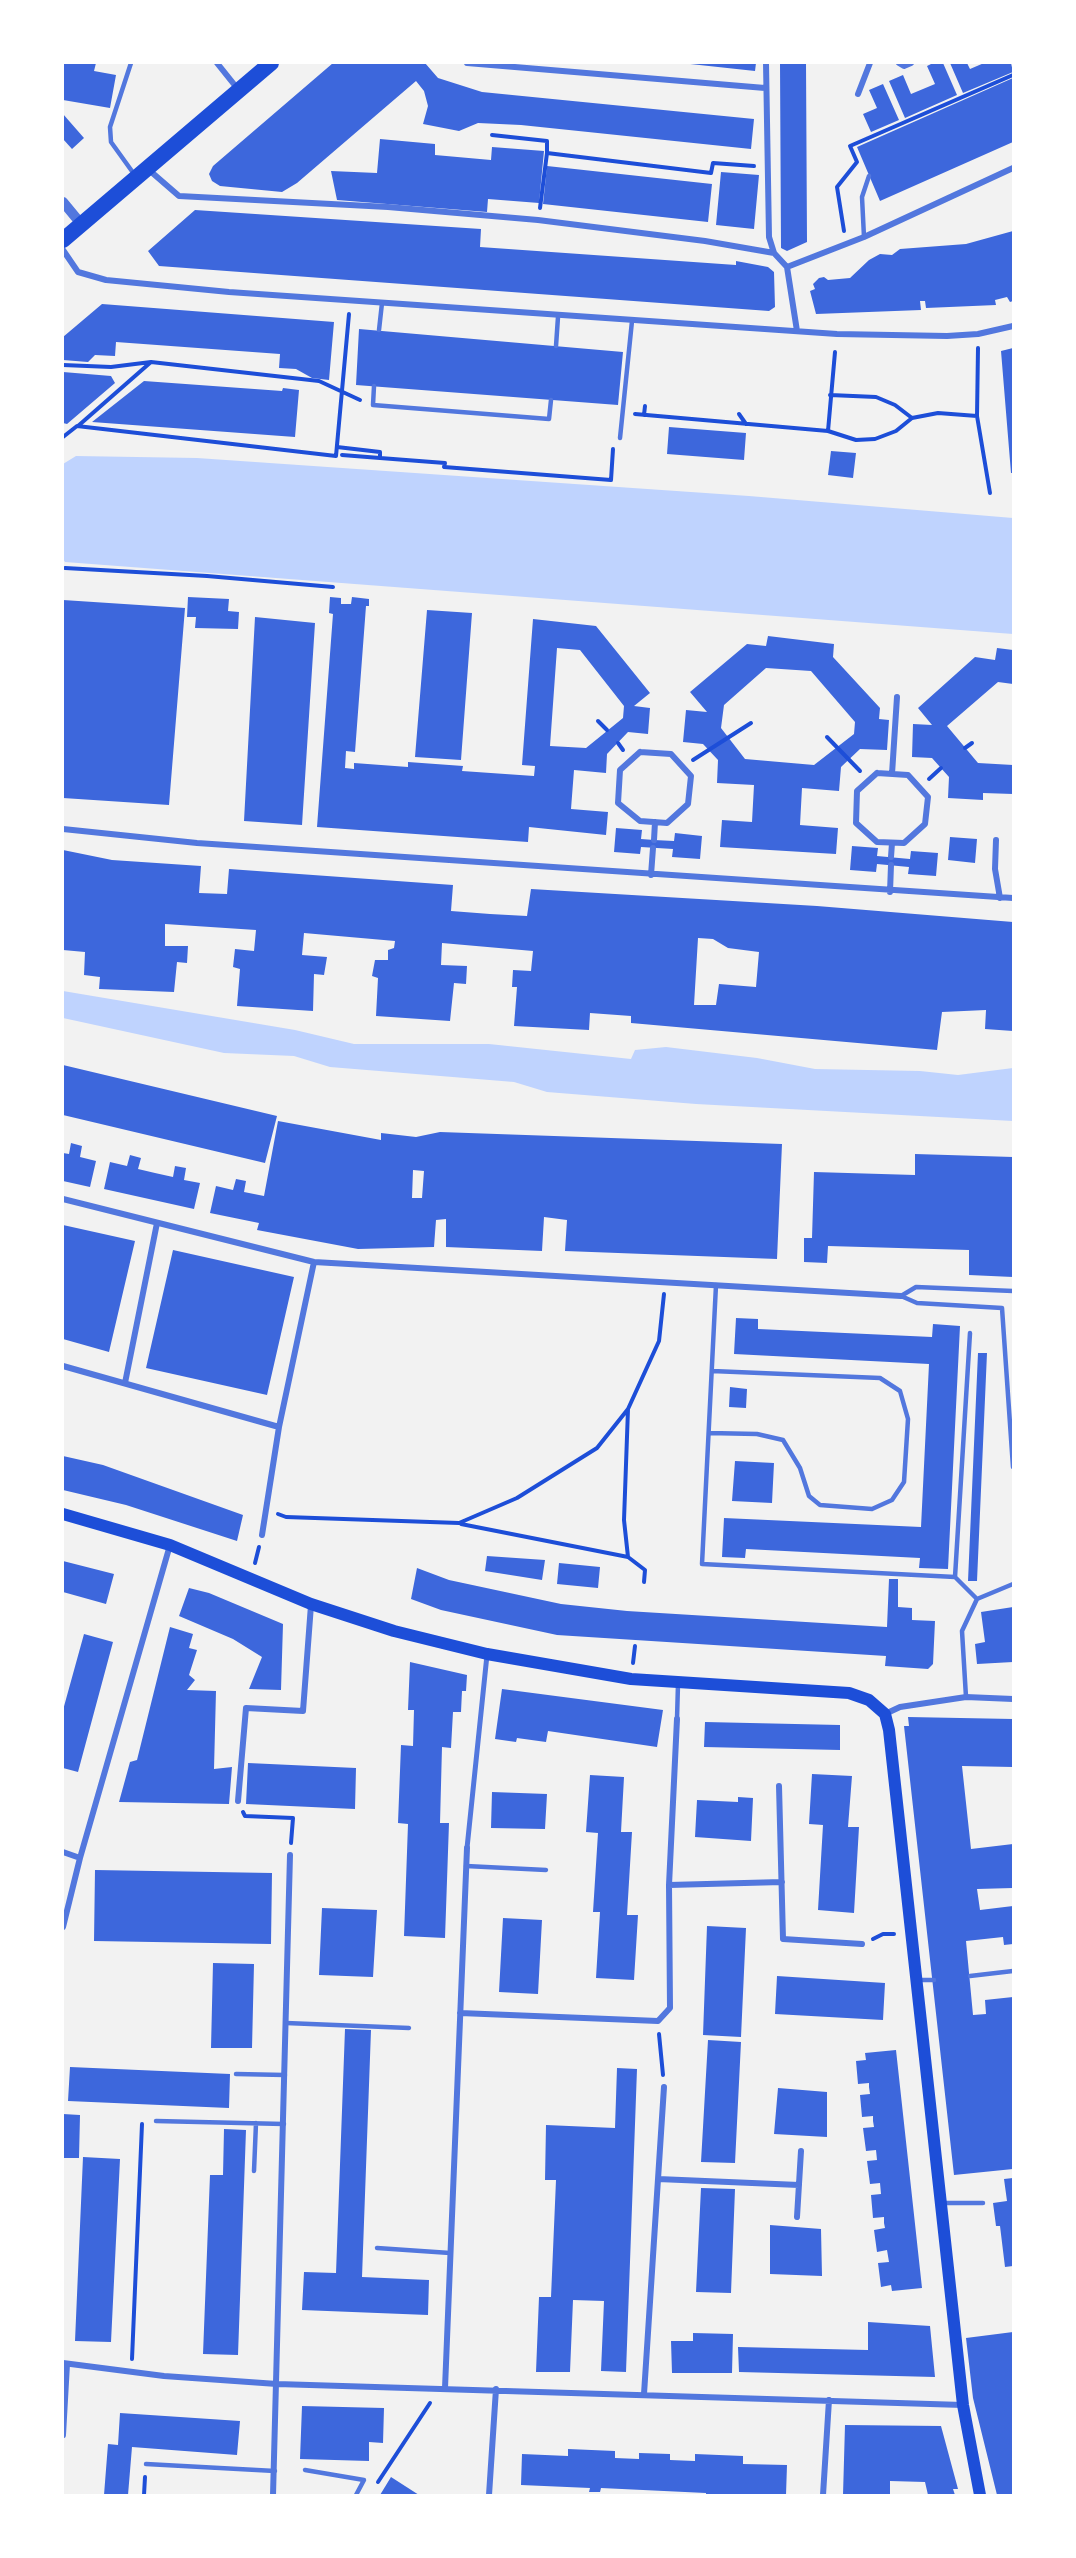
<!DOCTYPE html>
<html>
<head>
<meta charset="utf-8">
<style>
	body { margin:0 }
	#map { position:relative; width:1076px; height:2558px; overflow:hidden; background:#f2f2f2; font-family:"DM Sans",sans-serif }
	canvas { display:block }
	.frame { position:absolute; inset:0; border:64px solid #fff; pointer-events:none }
</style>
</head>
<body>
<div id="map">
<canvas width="1076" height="2558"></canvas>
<div class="frame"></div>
</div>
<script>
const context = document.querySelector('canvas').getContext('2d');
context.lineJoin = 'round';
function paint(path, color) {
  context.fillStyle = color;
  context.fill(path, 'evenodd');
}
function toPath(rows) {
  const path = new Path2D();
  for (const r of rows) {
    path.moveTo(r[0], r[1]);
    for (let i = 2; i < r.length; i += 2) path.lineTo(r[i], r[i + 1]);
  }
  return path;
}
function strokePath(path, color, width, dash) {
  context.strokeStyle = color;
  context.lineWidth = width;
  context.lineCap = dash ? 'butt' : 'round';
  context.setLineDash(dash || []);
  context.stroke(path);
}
paint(toPath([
	[76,456,197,458,749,496,1013,518,1013,634,65,562,63,559,63,464],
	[63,991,295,1030,354,1044,489,1044,631,1059,635,1050,666,1047,757,1058,815,1069,920,1071,958,1075,1013,1068,1013,1121,696,1104,547,1092,514,1082,330,1067,294,1056,224,1053,63,1018]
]), '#bfd3fe');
paint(toPath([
	[63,63,96,63,94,71,116,75,110,108,63,100],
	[333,63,425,63,438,78,482,92,754,119,751,149,521,125,478,123,459,131,423,124,428,106,424,91,416,81,297,183,282,192,220,186,212,181,209,174,213,166],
	[681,63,756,63,755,71],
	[780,63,806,63,807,242,787,251,781,248],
	[933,63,943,63,957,95,905,118,889,81,903,75,911,94,935,84,927,66],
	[950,63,967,63,970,69,984,63,1011,63,1013,72,963,93],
	[1013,78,1013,142,880,201,857,147],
	[883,84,899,120,871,132,863,114,877,108,869,90],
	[63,114,84,138,72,149,63,139],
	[380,139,435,144,435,155,491,160,492,147,544,151,539,203,488,199,487,212,337,200,331,171,377,173],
	[547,166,712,184,708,222,543,204],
	[721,172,759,175,754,229,716,225],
	[195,210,481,229,480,247,736,265,736,261,768,267,774,272,775,307,769,311,159,266,148,251],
	[1013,231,1013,301,1010,302,1007,297,995,300,996,305,926,308,925,301,920,301,921,310,816,314,810,291,815,289,813,284,819,278,824,277,828,280,850,278,869,260,880,254,892,255,900,249,966,244],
	[102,304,334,322,329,380,312,378,296,369,279,368,280,354,116,342,115,356,95,355,88,362,63,360,63,337],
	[359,329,623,352,618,405,356,385],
	[1013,348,1013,473,1011,473,1001,351],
	[63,372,111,376,115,383,67,424,63,423],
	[144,381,282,391,283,388,299,390,295,437,92,422],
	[669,427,746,433,744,460,667,454],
	[831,451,856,453,853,478,828,475],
	[188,597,229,599,228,611,239,612,238,629,195,628,196,617,187,617],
	[330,597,341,598,341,604,351,604,352,597,369,599,369,606,366,606,355,752,346,751,345,768,354,769,354,763,408,767,408,762,463,766,462,771,534,776,535,766,522,765,533,619,596,626,650,693,634,706,650,708,648,734,628,732,607,754,606,773,574,770,571,809,608,812,606,835,529,827,528,842,317,827,333,614,329,613],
	[557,648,580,650,624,706,623,718,586,748,550,746],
	[63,600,185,608,169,805,63,798],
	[427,610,472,613,461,760,415,757],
	[255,617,315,623,302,825,244,821],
	[768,636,834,644,833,657,880,708,879,719,889,720,887,750,860,749,841,767,839,791,802,788,800,825,838,828,836,854,720,847,722,820,752,822,754,785,717,783,718,760,703,744,683,742,686,710,707,712,690,692,747,644,766,646],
	[766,668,811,671,855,722,854,734,814,765,745,759,721,728,724,705],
	[997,648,1013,650,1013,684,998,682,947,726,978,763,1013,765,1013,794,983,793,983,800,948,798,949,777,932,758,912,757,913,724,932,725,918,708,975,657,995,660],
	[616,828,642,830,641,839,654,840,674,841,675,833,702,836,700,859,672,857,673,849,641,847,640,854,614,852],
	[950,837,977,839,975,863,948,860],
	[852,846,878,848,877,856,910,859,911,851,938,853,936,876,908,874,909,867,877,864,876,872,850,870],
	[63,850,112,860,201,866,199,893,227,894,229,869,453,885,451,911,490,914,527,916,531,889,817,906,1013,922,1013,1031,985,1029,986,1010,942,1012,937,1050,631,1023,631,1016,590,1013,589,1030,514,1026,517,987,512,987,513,970,531,971,533,951,442,943,441,965,467,966,466,984,454,983,450,1021,376,1016,378,978,372,976,375,960,388,960,388,950,394,948,395,941,304,933,302,955,327,957,324,975,314,974,313,1011,237,1006,240,969,233,967,235,949,254,951,256,930,165,924,165,946,188,946,187,963,177,962,174,992,99,989,100,977,84,975,85,952,63,950],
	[698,938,713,939,728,948,759,952,756,987,719,984,716,1005,694,1005],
	[63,1065,277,1116,265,1163,63,1115],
	[278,1121,381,1140,381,1133,416,1137,440,1132,782,1144,777,1259,565,1251,567,1220,544,1217,542,1251,446,1247,446,1219,436,1220,434,1247,358,1249,257,1230,259,1223,210,1213,216,1186,233,1190,236,1179,246,1181,244,1192,264,1196],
	[413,1170,424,1171,422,1198,412,1198],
	[71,1143,82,1146,80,1157,96,1161,90,1187,63,1181,63,1153,69,1154],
	[915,1154,1013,1157,1013,1277,969,1275,969,1250,828,1246,827,1263,804,1262,804,1238,812,1238,814,1172,915,1175],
	[130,1155,141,1158,138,1169,155,1173,173,1177,175,1166,186,1168,184,1180,200,1183,194,1209,104,1189,110,1162,127,1166],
	[63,1225,135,1241,109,1352,63,1339],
	[173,1250,294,1277,267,1395,146,1368],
	[736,1318,758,1319,758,1329,932,1337,933,1324,960,1326,948,1569,919,1568,920,1558,746,1549,745,1558,722,1557,724,1518,921,1527,929,1364,734,1354],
	[978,1353,987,1353,977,1581,968,1581],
	[730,1387,747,1389,746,1408,729,1407],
	[63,1456,103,1465,243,1515,237,1541,126,1505,63,1490],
	[735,1461,774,1463,772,1503,732,1501],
	[487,1556,545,1560,542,1580,485,1571],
	[63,1561,114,1574,106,1604,63,1592],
	[559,1563,600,1567,598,1588,557,1584],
	[417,1568,449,1580,561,1604,627,1611,887,1627,889,1579,898,1579,898,1607,912,1608,912,1620,935,1621,933,1664,928,1669,885,1666,886,1656,557,1635,441,1610,411,1599],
	[189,1588,209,1593,283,1624,281,1690,249,1689,262,1657,233,1639,179,1616],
	[1013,1607,1013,1662,977,1664,975,1644,985,1642,981,1612],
	[170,1627,193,1634,189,1648,197,1650,189,1675,195,1680,187,1690,216,1691,214,1769,232,1767,229,1804,119,1802,130,1762,137,1760],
	[84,1634,113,1642,78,1772,63,1768,63,1710],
	[410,1662,467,1675,466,1691,462,1691,461,1712,453,1712,451,1748,442,1747,440,1823,449,1823,445,1938,404,1936,408,1824,398,1823,401,1745,413,1746,414,1710,408,1710],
	[502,1689,663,1710,657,1747,548,1731,546,1742,517,1738,516,1742,495,1739],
	[908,1717,1013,1719,1013,1767,962,1766,971,1849,1013,1844,1013,1888,977,1889,980,1910,1013,1906,1013,1944,1004,1945,1003,1937,966,1941,973,2015,986,2014,985,2000,1013,1997,1013,2169,954,2175,904,1726,909,1726],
	[705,1722,840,1725,840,1750,704,1747],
	[248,1763,356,1768,355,1809,246,1804],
	[812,1774,852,1776,848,1827,859,1827,854,1913,818,1910,823,1825,809,1824],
	[590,1775,624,1777,621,1832,632,1832,627,1915,638,1915,634,1980,596,1978,600,1912,593,1912,598,1833,586,1832],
	[492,1792,547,1794,545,1829,491,1828],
	[738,1797,753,1798,751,1841,695,1837,697,1800,738,1802],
	[95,1870,272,1873,271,1944,94,1941],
	[322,1908,377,1910,373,1977,319,1975],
	[503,1918,542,1920,538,1994,499,1992],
	[707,1926,746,1928,741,2037,703,2035],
	[213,1963,254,1964,252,2048,211,2048],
	[777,1976,885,1983,883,2020,775,2014],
	[345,2029,371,2030,362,2277,429,2280,428,2315,302,2310,304,2272,336,2273],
	[708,2040,741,2042,735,2163,701,2162],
	[896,2050,922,2288,892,2291,891,2285,881,2287,878,2263,889,2262,887,2250,877,2252,874,2230,885,2228,884,2223,884,2217,873,2218,871,2195,881,2194,880,2183,870,2184,867,2161,877,2160,876,2150,866,2151,863,2128,874,2127,873,2121,873,2116,862,2117,860,2095,870,2094,869,2087,869,2083,858,2084,856,2061,866,2060,865,2053],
	[70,2067,230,2074,229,2108,68,2101],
	[617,2068,637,2069,626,2372,601,2371,604,2301,573,2300,570,2372,536,2372,539,2297,551,2297,556,2180,545,2180,546,2125,615,2128],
	[778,2088,827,2092,827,2137,774,2134],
	[63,2114,80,2115,79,2158,63,2158],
	[224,2129,246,2130,238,2355,203,2354,210,2175,223,2175],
	[83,2157,120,2159,111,2342,75,2341],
	[1013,2178,1013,2266,1005,2267,1000,2226,996,2226,993,2203,1007,2201,1004,2179],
	[701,2188,735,2189,731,2293,696,2292],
	[770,2225,821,2229,822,2276,770,2274],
	[868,2322,930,2326,935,2377,739,2372,738,2347,868,2350],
	[1013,2332,1013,2495,997,2495,973,2398,966,2338],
	[693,2333,733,2334,732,2373,672,2373,671,2341,693,2341],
	[302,2406,384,2408,383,2443,369,2442,369,2461,300,2459],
	[120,2413,240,2421,237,2455,132,2447,128,2495,104,2495,108,2444,118,2445],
	[845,2425,941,2426,958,2489,953,2489,955,2495,928,2495,925,2482,890,2481,890,2495,843,2495],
	[568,2449,615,2451,615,2458,639,2459,639,2453,670,2454,670,2460,695,2461,695,2454,743,2456,743,2464,787,2465,786,2495,706,2495,706,2493,601,2488,600,2492,589,2492,590,2488,521,2485,522,2454,568,2456],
	[391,2477,419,2495,380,2495]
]), '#3d67dc');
strokePath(toPath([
	[492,135,547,141,547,153,711,173,713,163,754,166],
	[540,208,547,153],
	[844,231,837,187,857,162,850,146,1013,75],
	[63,365,111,367,151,362,319,381,360,400],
	[830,395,876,397,895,405,912,418],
	[635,414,828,431,856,440,875,439,896,431,912,418,938,413,977,416,990,493],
	[739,414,746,424],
	[644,415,645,406],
	[977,416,978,348],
	[78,426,151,362],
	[828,431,835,352],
	[63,437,77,426,336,456,349,314],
	[337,447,380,452,380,458,445,463,444,467,611,480,613,449],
	[342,455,380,458],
	[65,568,207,576,333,587],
	[598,721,607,730],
	[827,737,860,771],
	[618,743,623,750],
	[965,748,972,743],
	[693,760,751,723],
	[929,779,941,768],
	[628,1409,624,1520,628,1557,645,1570,644,1582],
	[278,1514,286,1517,459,1523,517,1498,597,1448,628,1409,659,1341,664,1294],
	[461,1524,628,1557],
	[255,1563,259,1547],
	[633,1663,635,1646],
	[243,1812,245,1816,293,1818,291,1843],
	[873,1939,883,1934,894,1934],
	[659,2034,663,2075],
	[132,2359,142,2124],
	[378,2482,430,2403],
	[144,2495,145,2477]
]), '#1d4ed8', 4);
strokePath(toPath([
	[131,63,110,127,111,142,134,174],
	[864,237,862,197,869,176],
	[379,330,382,303],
	[556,346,558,317],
	[374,386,373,405,549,419,551,400],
	[620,438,632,321],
	[716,1285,702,1564,955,1577,970,1333],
	[901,1296,917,1303,1002,1308,1013,1467],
	[901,1296,916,1287,1013,1291],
	[709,1433,757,1434,783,1440,800,1468,809,1496,820,1505,872,1509,892,1500,904,1482,908,1419,900,1391,880,1378,712,1371],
	[955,1577,977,1599],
	[977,1599,1013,1584],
	[966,1697,962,1631,977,1599],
	[677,1719,678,1684],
	[466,1866,546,1870],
	[970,1976,1013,1971],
	[919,1980,934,1980],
	[286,2023,409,2028],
	[236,2074,285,2075],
	[156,2121,284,2124],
	[254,2171,256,2123],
	[943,2203,983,2203],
	[377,2248,450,2253],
	[146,2464,275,2471],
	[305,2470,364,2480,356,2495]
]), '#5277de', 4.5);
strokePath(toPath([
	[467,1848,487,1655]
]), '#5277de', 5);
strokePath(toPath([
	[217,63,237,88],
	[467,63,765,88],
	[766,63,769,237,774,253,787,267,797,331],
	[899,63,904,66,911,63],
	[858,94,870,63],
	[149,170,179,196,388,207,538,220,705,241,774,253],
	[63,250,78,272,106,280,229,292,837,334,947,336,978,334,1013,326],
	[787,267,864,237,1013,168],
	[640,752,671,754,691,776,688,804,667,823,640,821,618,803,620,770,640,752],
	[877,773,908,775,928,797,925,824,904,843,877,842,856,823,857,791,877,773],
	[892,774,897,697],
	[63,829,197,843,1013,898],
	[654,840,655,822],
	[996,840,995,869,1000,898],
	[891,857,892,843],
	[651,875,653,848],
	[890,892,891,865],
	[63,1199,314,1262,901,1296],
	[63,1366,279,1427],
	[125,1383,157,1223],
	[262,1535,279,1427,314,1262],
	[885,1714,900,1707,966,1697,1013,1699],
	[779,1786,783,1939,862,1944],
	[238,1801,246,1708,303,1711,311,1605],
	[63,1852,80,1858],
	[669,1885,782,1882],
	[63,1927,80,1858,170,1545],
	[460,2013,658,2021,670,2008,669,1885,677,1719],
	[658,2179,799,2185],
	[797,2217,801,2151],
	[63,2363,164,2376,277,2384,963,2405],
	[445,2388,467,1848],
	[644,2394,664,2087],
	[63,2435,67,2364],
	[273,2495,290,1855],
	[489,2495,496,2389],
	[823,2495,829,2400]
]), '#5277de', 6);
strokePath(toPath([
	[63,202,82,225]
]), '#5277de', 10);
strokePath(toPath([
	[63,1514,170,1545,311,1604,394,1631,487,1654,631,1679,849,1693,869,1700,885,1714,889,1730,963,2405,980,2495]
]), '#1d4ed8', 12);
strokePath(toPath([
	[63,240,271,63]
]), '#1d4ed8', 16);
</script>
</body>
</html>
